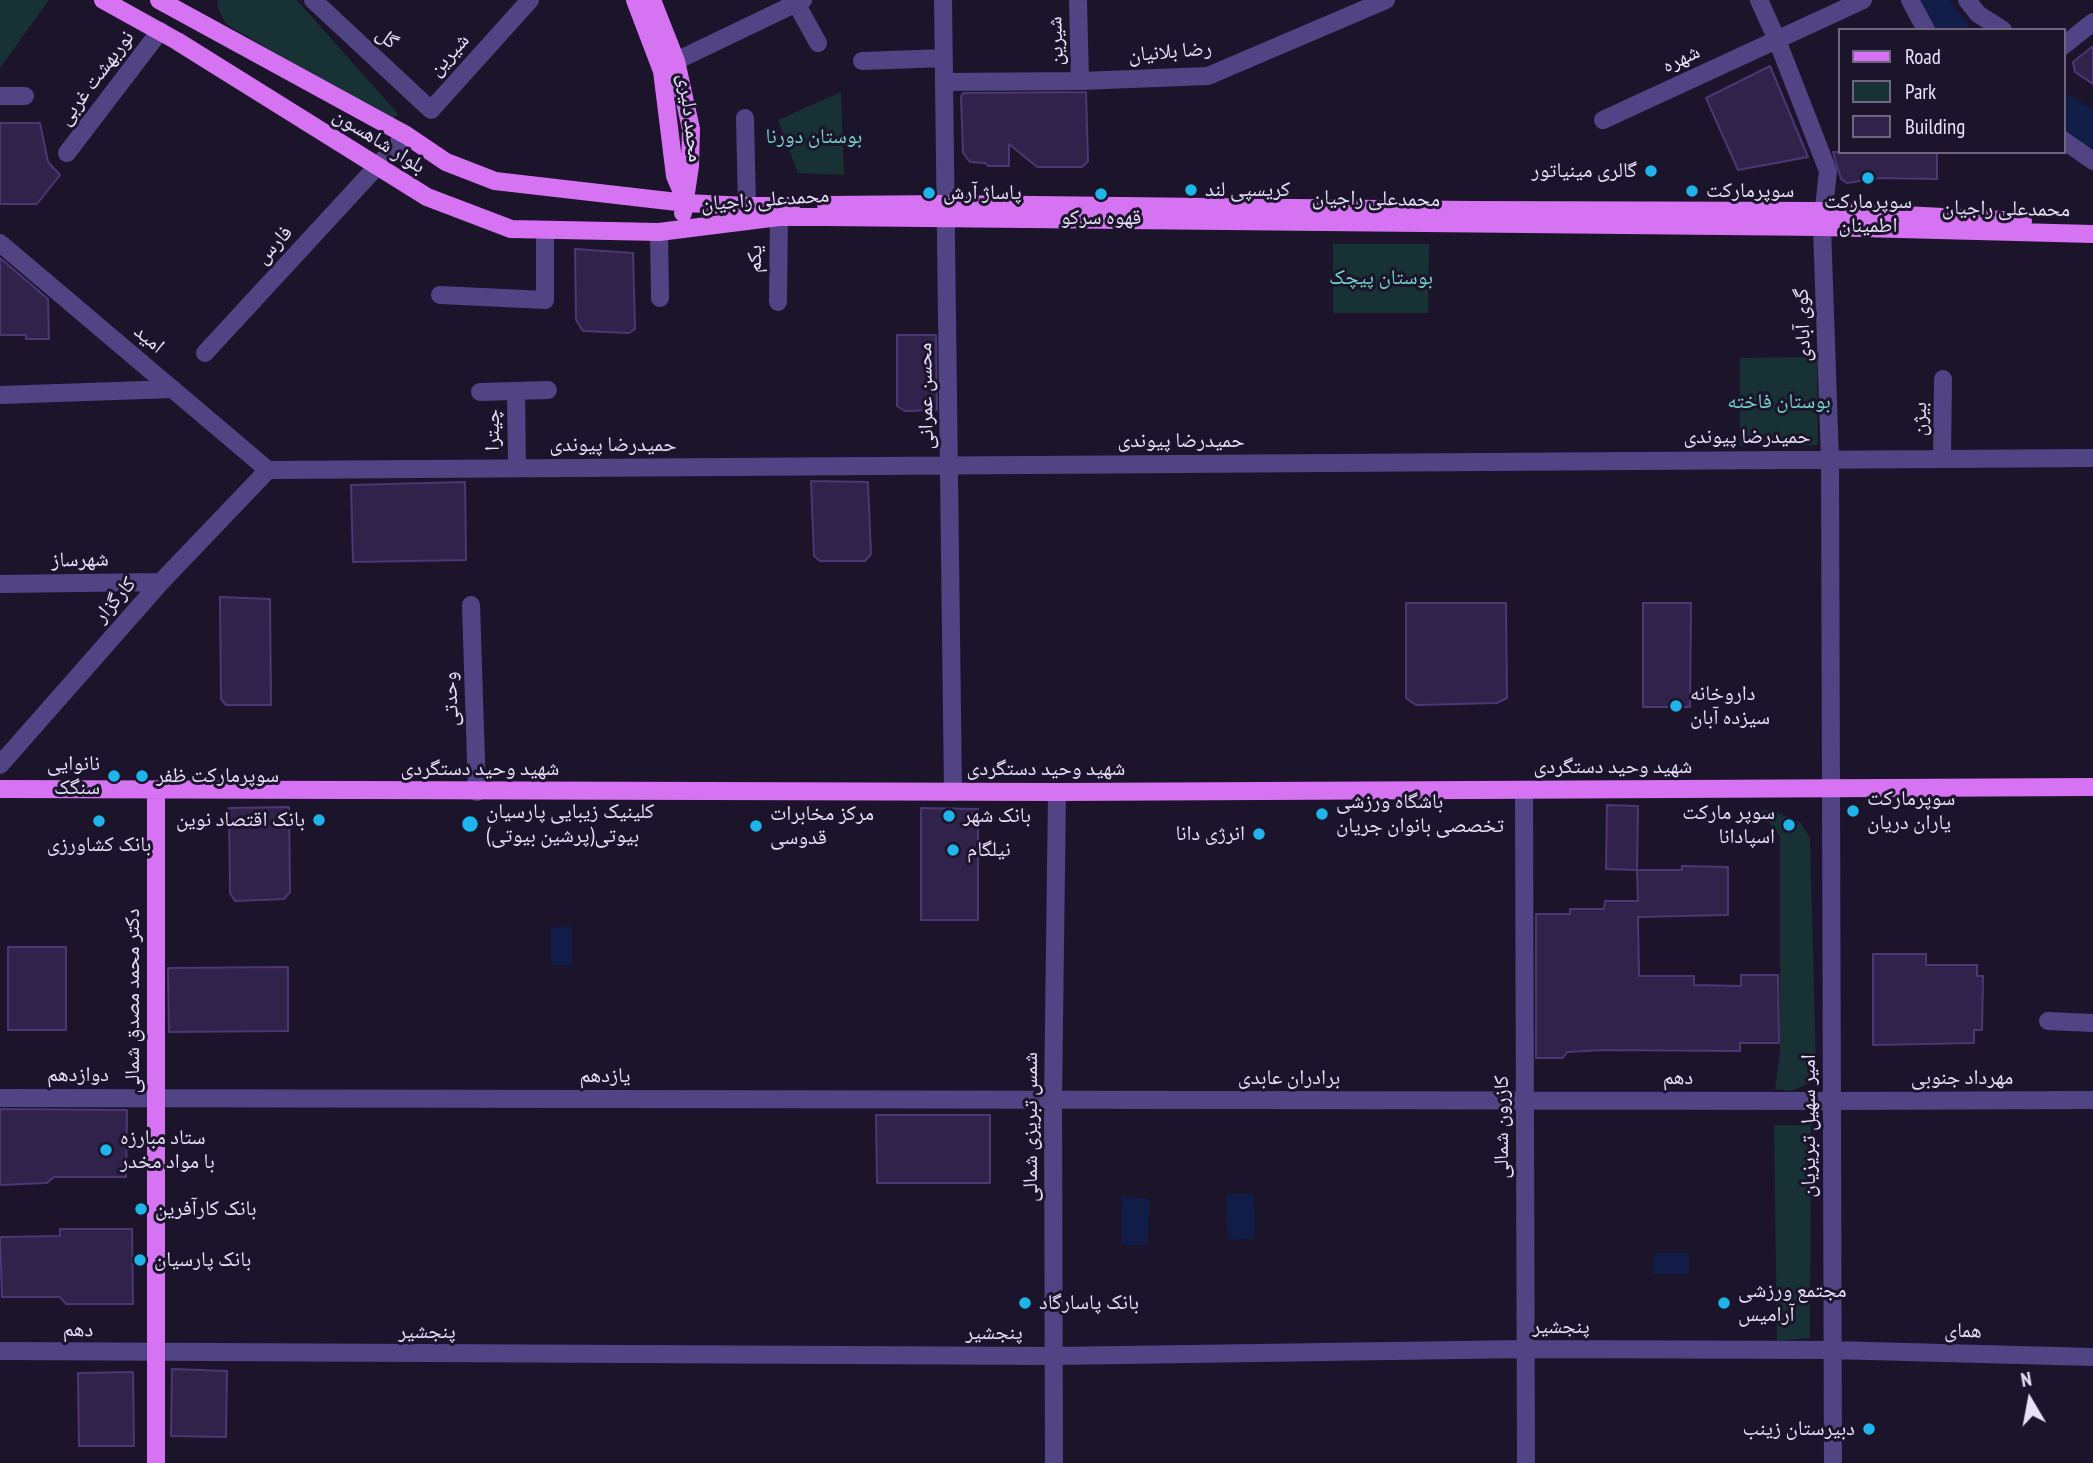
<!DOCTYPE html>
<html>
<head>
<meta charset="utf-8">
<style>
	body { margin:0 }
	#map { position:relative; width:2093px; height:1463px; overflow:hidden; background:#1c142b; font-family:"PT Sans Narrow",sans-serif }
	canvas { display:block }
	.legend { position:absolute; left:1838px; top:28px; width:228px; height:126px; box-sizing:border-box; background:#1c142b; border:2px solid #6e667f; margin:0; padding:9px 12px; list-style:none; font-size:21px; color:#e8e1fc }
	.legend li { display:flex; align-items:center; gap:14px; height:35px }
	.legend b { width:35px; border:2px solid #6e667f }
	.north { position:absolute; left:1995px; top:1365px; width:70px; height:70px; -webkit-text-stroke:5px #1c142b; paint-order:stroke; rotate:350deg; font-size:19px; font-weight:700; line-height:28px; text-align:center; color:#e8e1fc }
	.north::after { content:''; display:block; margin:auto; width:24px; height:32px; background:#e8e1fc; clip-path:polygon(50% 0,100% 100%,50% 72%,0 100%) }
</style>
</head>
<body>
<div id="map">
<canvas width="2093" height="1463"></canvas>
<ul class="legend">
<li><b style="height:9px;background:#d673f2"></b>Road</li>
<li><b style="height:19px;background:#183134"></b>Park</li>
<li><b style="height:19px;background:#30224a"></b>Building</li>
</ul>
<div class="north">N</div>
</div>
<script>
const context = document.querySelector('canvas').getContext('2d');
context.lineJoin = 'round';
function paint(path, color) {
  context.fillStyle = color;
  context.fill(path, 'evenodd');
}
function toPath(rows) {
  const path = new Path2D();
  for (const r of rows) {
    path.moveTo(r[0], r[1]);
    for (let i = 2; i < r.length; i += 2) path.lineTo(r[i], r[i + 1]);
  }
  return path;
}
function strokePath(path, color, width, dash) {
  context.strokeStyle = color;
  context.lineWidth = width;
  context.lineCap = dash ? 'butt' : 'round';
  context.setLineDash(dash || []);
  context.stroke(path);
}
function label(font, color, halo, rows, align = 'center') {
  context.font = font + ' "PT Sans Narrow","Noto Naskh Arabic",sans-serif';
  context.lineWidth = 6;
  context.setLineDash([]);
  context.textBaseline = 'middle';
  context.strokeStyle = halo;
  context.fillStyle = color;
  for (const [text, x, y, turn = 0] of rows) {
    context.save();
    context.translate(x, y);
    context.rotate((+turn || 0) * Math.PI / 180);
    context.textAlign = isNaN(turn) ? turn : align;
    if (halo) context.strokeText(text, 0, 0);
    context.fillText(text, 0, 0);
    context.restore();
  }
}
paint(toPath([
	[0,0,49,0,0,68],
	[218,0,297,0,398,114,390,121,226,24,217,6],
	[841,92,844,175,798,173,778,120],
	[1333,244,1429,244,1428,313,1333,313],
	[1817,357,1818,445,1740,446,1740,358],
	[1770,810,1800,822,1810,838,1816,1069,1814,1081,1791,1091,1775,1089,1780,1052,1780,836,1760,811],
	[1774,1125,1811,1125,1810,1338,1777,1341]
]), '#183134');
paint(toPath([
	[572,926,572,965,551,965,551,927],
	[1226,1194,1254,1194,1255,1239,1228,1240],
	[1122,1197,1149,1198,1148,1245,1121,1245],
	[1654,1253,1689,1253,1689,1274,1654,1274]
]), '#111c47');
strokePath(toPath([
	[1929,0,1941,18,1952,30],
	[2063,111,2093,130]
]), '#111c47', 35);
const building = toPath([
	[2093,46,2093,84,2075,72,2073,62,2093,46],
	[1770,66,1808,157,1738,170,1706,98,1770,66],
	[1086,92,1088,161,1082,167,1037,167,1009,144,1009,166,988,166,985,163,970,162,963,153,961,96,963,93,1086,92],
	[0,123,40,123,48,162,60,175,37,204,0,204,0,123],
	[1833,152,1937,152,1937,179,1880,178,1847,183,1841,179,1833,152],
	[575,249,633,253,635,329,629,333,583,331,576,320,575,249],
	[0,258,48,299,49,339,26,339,26,335,0,335,0,258],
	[897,335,936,335,937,410,905,411,897,406,897,335],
	[811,481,868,482,871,554,865,561,820,561,814,556,811,481],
	[465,482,466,560,353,562,351,485,465,482],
	[220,597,270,599,271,705,226,705,221,699,220,597],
	[1406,603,1506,603,1507,698,1497,703,1416,705,1406,698,1406,603],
	[1643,603,1691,603,1690,707,1643,707,1643,603],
	[1607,805,1638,806,1637,870,1606,869,1607,805],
	[289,807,290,892,284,899,235,901,230,893,229,808,289,807],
	[921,808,978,809,978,920,921,920,921,808],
	[1682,866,1728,867,1728,915,1638,917,1639,976,1694,976,1694,985,1741,986,1741,975,1778,975,1779,1043,1740,1043,1740,1051,1603,1050,1567,1052,1563,1058,1536,1058,1536,914,1570,914,1570,909,1604,909,1605,901,1638,901,1637,870,1682,870,1682,866],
	[8,947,66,947,66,1030,8,1030,8,947],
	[1873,954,1926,954,1926,965,1977,965,1977,976,1983,976,1982,1030,1974,1030,1974,1043,1873,1045,1873,954],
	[288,967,288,1031,169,1032,168,968,288,967],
	[0,1109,127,1110,126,1177,54,1177,47,1183,0,1185,0,1109],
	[876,1115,990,1115,990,1183,877,1183,876,1115],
	[60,1229,132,1229,133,1304,66,1304,60,1297,2,1297,0,1237,60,1236,60,1229],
	[172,1369,227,1371,226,1437,171,1436,172,1369],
	[133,1372,134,1446,79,1446,78,1373,133,1372]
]);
paint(building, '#30224a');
strokePath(building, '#4c3674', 2);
strokePath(toPath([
	[313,0,431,110,530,0],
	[943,0,953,792],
	[1078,0,1080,81],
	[1759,0,1777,40,1828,171,1822,227,1830,459,1833,1463],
	[1910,0,1926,30],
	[1967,0,1978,14,2003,30],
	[796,3,818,43],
	[2063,46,2093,22],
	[676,61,803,0],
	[862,61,944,58],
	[945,82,1080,81,1208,76,1386,0],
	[0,96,25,96],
	[745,118,747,206],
	[1603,120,1863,0],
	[2063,140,2093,161],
	[67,153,160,31],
	[659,232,660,298],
	[0,243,268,470],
	[440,295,545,300,545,230],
	[778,302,779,217],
	[205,353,406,135],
	[516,391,517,468],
	[480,392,548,390],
	[0,395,173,389],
	[1942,459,1943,379],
	[268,470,2093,458],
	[0,584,161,582],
	[471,605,477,792],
	[0,765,161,582,268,470],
	[1524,790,1526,1463],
	[2048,1021,2093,1023],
	[0,1098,1831,1101,2093,1100],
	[0,1351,1054,1356,1526,1349,1832,1350,2093,1357],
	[1054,1463,1053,1100,1057,792]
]), '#514485', 18);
strokePath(toPath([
	[103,0,177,41,427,197,511,229,659,232,779,217,826,217,1822,227,2093,234],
	[159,0,406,135,446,162,495,181,686,203,747,206,791,206],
	[635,0,662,71,675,176,685,199],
	[652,0,676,61,691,129,690,166,683,213],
	[826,205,946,204,1470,210,1823,211,2023,221],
	[0,789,1057,792,2093,787],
	[156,790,156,1463]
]), '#d673f2', 18);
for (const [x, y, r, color] of [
	[1651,171,7,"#1fb5ea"],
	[1868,178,7,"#1fb5ea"],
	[1191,190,7,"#1fb5ea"],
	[1692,191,7,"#1fb5ea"],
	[929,193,7,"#1fb5ea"],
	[1101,194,7,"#1fb5ea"],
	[1676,706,7,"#1fb5ea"],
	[114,776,7,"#1fb5ea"],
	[142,776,7,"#1fb5ea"],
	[1853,811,7,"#1fb5ea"],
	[1322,814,7,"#1fb5ea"],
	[949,816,7,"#1fb5ea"],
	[319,820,7,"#1fb5ea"],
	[99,821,7,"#1fb5ea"],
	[470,824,9,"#1fb5ea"],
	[1789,825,7,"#1fb5ea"],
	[756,826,7,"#1fb5ea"],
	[1259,834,7,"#1fb5ea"],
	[953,850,7,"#1fb5ea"],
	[106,1150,7,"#1fb5ea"],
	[141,1209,7,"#1fb5ea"],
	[140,1260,7,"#1fb5ea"],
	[1025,1303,7,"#1fb5ea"],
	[1724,1303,7,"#1fb5ea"],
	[1869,1429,7,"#1fb5ea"]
]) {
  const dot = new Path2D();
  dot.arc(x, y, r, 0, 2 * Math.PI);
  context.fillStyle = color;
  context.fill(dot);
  strokePath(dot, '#1c142b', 2.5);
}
label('21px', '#e8e1fc', '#1c142b', [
	["گل",387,38,43],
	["شیرین",1056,41,-92],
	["رضا بلانیان",1170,52,-5],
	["شیرین",449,55,-48],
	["شهره",1681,59,-25],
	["نوربهشت غربی",96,78,-53],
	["محمد دلیری",690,118,83],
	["بلوار شاهسون",379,141,32],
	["محمدعلی راجیان",1376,199,1],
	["محمدعلی راجیان",765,200,-4],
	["محمدعلی راجیان",2006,209,1],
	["فارس",274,245,-47],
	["یکم",755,259,-89],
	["گوی آبادی",1803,325,-92],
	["امید",149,339,40],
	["محسن عمرانی",926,396,-91],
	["بیژن",1920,419,-89],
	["چیترا",493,430,-90],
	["حمیدرضا پیوندی",1747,437],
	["حمیدرضا پیوندی",1181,441],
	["حمیدرضا پیوندی",613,445],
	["شهرساز",80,560,-1],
	["کارگزار",115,600,-49],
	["وحدتی",451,699,-92],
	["شهید وحید دستگردی",1613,767],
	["شهید وحید دستگردی",480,769],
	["شهید وحید دستگردی",1046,769],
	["دکتر محمد مصدق شمالی",133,1001,-90],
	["دوازدهم",78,1075],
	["یازدهم",605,1076],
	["برادران عابدی",1289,1078],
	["دهم",1678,1078],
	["مهرداد جنوبی",1962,1078],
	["امیر سهیل تبریزیان",1809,1126,-90],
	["شمس تبریزی شمالی",1031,1127,-90],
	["کازرون شمالی",1502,1127,-90],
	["پنجشیر",1561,1327],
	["دهم",78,1330,1],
	["همای",1963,1331,1],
	["پنجشیر",427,1332],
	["پنجشیر",994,1333]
]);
label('21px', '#72d7ce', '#1c142b', [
	["بوستان دورنا",814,137],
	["بوستان پیچک",1381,278],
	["بوستان فاخته",1779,402]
]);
label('21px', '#e8e1fc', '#1c142b', [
	["گالری مینیاتور",1637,171,"right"],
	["کریسپی لند",1205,190],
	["سوپرمارکت",1706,191],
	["پاساژ آرش",943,193],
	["سوپرمارکت",1868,202,"center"],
	["اطمینان",1868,226,"center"],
	["قهوه سرکو",1101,218,"center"],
	["داروخانه",1690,694],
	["سیزده آبان",1690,718],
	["نانوایی",100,764,"right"],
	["سنگک",100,788,"right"],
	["سوپرمارکت ظفر",156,776],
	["سوپرمارکت",1867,799],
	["یاران دریان",1867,823],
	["باشگاه ورزشی",1336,802],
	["تخصصی بانوان جریان",1336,826],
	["کلینیک زیبایی پارسیان",486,812],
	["بیوتی(پرشین بیوتی)",486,836],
	["سوپر مارکت",1775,813,"right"],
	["اسپادانا",1775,837,"right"],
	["مرکز مخابرات",770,814],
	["قدوسی",770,838],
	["بانک شهر",963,816],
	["بانک اقتصاد نوین",305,820,"right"],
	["انرژی دانا",1245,834,"right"],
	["بانک کشاورزی",99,845,"center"],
	["نیلگام",967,850],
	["ستاد مبارزه",120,1138],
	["با مواد مخدر",120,1162],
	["بانک کارآفرین",155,1209],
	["بانک پارسیان",154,1260],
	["مجتمع ورزشی",1738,1291],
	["آرامیس",1738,1315],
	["بانک پاسارگاد",1039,1303],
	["دبیرستان زینب",1855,1429,"right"]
], 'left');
</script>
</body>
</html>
